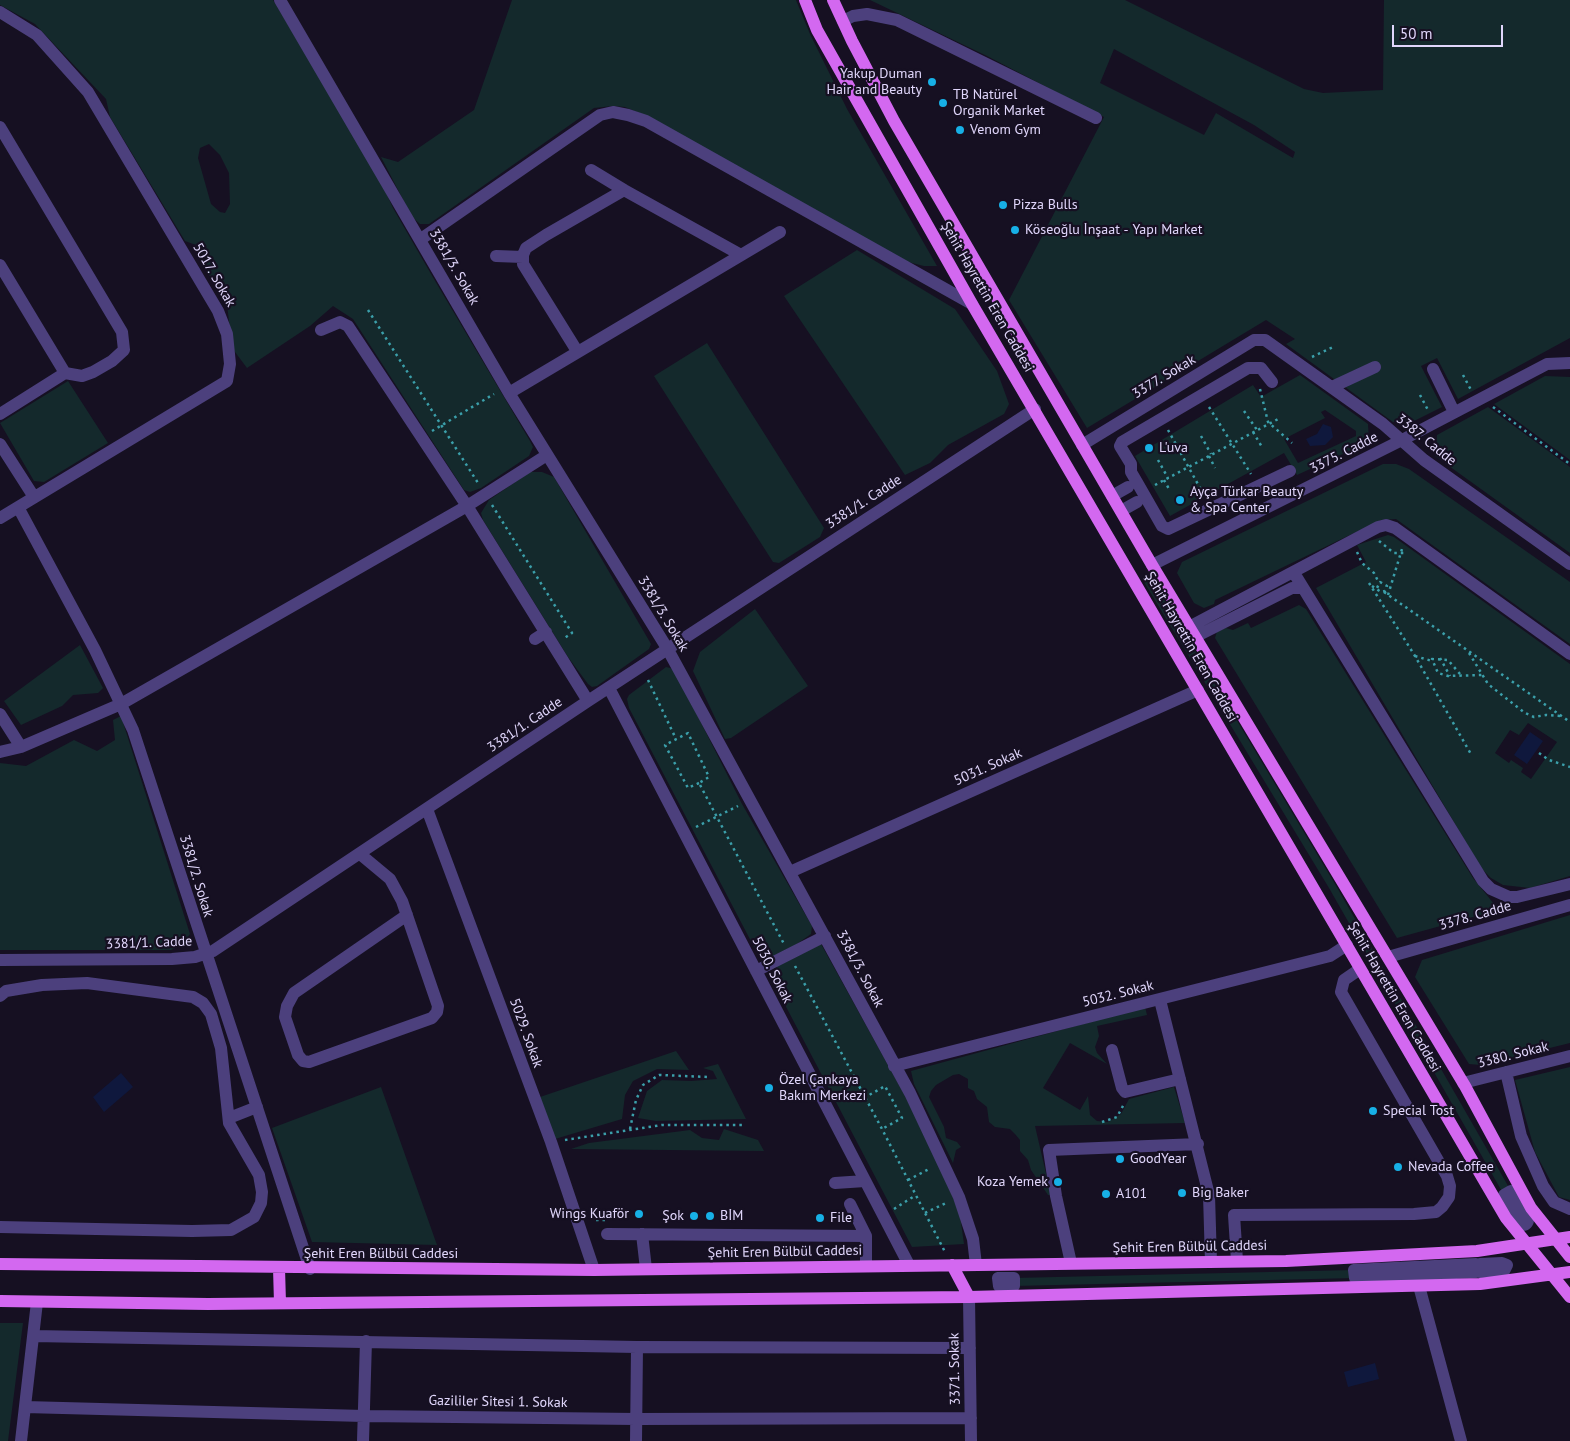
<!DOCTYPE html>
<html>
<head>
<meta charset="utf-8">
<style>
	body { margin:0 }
	#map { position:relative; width:1570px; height:1441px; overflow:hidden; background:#161022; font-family:"PT Sans",sans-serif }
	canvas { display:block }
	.scale { position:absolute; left:1392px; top:25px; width:111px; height:22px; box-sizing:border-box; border:2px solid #e0d6fb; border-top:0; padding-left:6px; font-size:15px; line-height:18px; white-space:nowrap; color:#e0d6fb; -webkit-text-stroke:4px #161022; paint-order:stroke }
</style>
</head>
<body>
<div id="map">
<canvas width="1570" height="1441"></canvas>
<div class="scale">50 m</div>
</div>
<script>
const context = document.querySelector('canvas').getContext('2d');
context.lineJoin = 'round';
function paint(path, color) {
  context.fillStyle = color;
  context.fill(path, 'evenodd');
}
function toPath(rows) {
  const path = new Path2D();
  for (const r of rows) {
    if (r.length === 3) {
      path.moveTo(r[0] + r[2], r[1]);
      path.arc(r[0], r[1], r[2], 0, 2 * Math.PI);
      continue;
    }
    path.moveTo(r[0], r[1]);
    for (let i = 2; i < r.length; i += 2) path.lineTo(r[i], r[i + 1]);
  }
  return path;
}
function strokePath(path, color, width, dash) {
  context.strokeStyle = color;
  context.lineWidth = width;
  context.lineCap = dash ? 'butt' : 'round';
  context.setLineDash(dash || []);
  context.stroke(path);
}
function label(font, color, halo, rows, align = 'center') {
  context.font = font + ' "PT Sans",sans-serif';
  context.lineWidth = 4.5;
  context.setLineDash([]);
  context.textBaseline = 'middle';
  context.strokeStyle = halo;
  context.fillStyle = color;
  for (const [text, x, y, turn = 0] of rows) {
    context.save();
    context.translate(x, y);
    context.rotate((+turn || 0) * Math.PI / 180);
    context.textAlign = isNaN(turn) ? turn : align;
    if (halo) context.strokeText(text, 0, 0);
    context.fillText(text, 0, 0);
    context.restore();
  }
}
paint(toPath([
	[0,0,273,0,372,162,393,208,431,274,530,441,533,447,529,456,481,488,470,492,464,490,353,319,333,306,310,326,247,368,232,348,227,304,222,300,205,267,206,260,196,245,185,241,110,117,106,99,35,24,0,5],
	[209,144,220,155,229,173,230,204,225,213,220,212,211,204,198,158,200,148],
	[512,0,796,0,810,34,847,109,937,266,924,266,908,262,649,117,625,107,613,106,594,108,429,224,420,224,412,217,381,157,398,162,474,110],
	[870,0,1125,0,1304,89,1323,93,1383,90,1384,0,1570,0,1570,338,1458,399,1437,358,1421,366,1442,407,1414,421,1393,422,1286,344,1295,339,1266,320,1087,428,1009,300,1104,117,987,56],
	[1114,49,1254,125,1295,152,1293,158,1216,113,1204,135,1100,83],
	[857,250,955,309,997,371,1009,404,1004,414,948,445,930,463,905,475,784,296],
	[707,343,824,528,820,537,779,563,773,562,654,376],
	[1300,375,1368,424,1369,442,1297,475,1284,453,1170,516,1135,456,1253,385,1261,397],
	[1325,410,1356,431,1356,436,1298,463,1284,439,1325,418,1321,412],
	[1545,376,1570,377,1570,460,1494,404],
	[68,381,108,443,44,482,34,481,0,423],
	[1488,407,1570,467,1570,553,1435,456,1437,435],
	[1383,464,1396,464,1409,469,1570,582,1570,644,1396,519,1381,520,1215,600,1214,604,1204,608,1194,603,1177,573,1182,562],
	[530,472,542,472,554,477,651,644,649,649,597,686,592,687,588,684,568,657,483,520,481,513,489,500],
	[1388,535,1394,537,1570,664,1570,876,1530,888,1503,885,1491,878,1481,868,1316,588,1366,562,1357,545],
	[1528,723,1557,742,1531,779,1521,772,1523,768,1511,760,1509,763,1495,753,1510,730,1519,735],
	[1152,579,1335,884,1511,1191,1504,1195,1329,888,1144,582],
	[1299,605,1306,609,1473,878,1494,904,1502,909,1397,938,1215,638,1217,631,1226,628,1233,630,1248,623,1251,628],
	[755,609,808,686,731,738,725,739,693,671,700,652],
	[80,645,103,688,98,693,73,695,62,706,21,725,4,701],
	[666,667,674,669,742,804,812,926,811,934,794,946,773,956,767,957,754,947,629,708,627,699,629,695],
	[121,716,190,934,182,945,171,950,0,950,0,763,26,766,74,740,97,751,115,740,113,720],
	[1570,915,1570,1043,1481,1065,1469,1064,1415,977,1422,960],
	[821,944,904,1094,937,1158,960,1215,964,1244,912,1247,772,980,777,966],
	[1145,1007,1147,1015,1097,1026,1099,1036,1095,1047,1097,1053,1107,1064,1070,1043,1043,1088,1080,1110,1088,1096,1090,1115,1097,1121,1108,1122,1121,1114,1129,1099,1174,1087,1185,1123,1035,1126,1051,1195,1048,1195,1031,1170,1028,1160,1020,1151,1020,1140,1015,1134,1010,1129,995,1127,989,1122,987,1107,977,1099,974,1091,968,1088,968,1079,959,1074,953,1075,936,1085,931,1091,929,1097,944,1127,946,1138,957,1142,961,1147,956,1150,953,1163,914,1084,911,1071],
	[676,1051,689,1070,657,1069,633,1081,625,1095,622,1119,555,1139,540,1097],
	[718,1064,746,1119,656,1121,638,1118,647,1091,662,1080,691,1081,717,1079,713,1071,703,1068],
	[1570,1067,1570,1200,1559,1197,1535,1152,1515,1080],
	[381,1087,437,1245,312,1242,272,1128],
	[724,1129,758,1140,764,1151,571,1149,589,1143,690,1130,702,1138,719,1140],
	[1354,1270,1355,1278,1014,1286,1014,1278],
	[0,1323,23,1323,8,1441,0,1441]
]), '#14292c');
paint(toPath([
	[1323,424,1331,427,1333,437,1325,445,1310,446,1306,439,1317,434],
	[1530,732,1543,741,1527,764,1514,755],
	[121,1073,133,1087,104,1112,93,1097],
	[1375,1363,1379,1379,1348,1387,1344,1372]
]), '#0f183d');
strokePath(toPath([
	[368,310,478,483],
	[1312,357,1333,347],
	[1463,375,1471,390],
	[1260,389,1268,422,1292,443],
	[1420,395,1429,412],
	[1209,407,1251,474],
	[1493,407,1570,464],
	[1244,411,1257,430],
	[1168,430,1205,497],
	[432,431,494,394],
	[1253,432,1262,447],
	[1201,436,1211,454],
	[1209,456,1215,468],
	[1158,460,1168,478],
	[1164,480,1169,489],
	[1155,485,1280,418],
	[492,505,572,633,563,639],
	[1379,541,1394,553,1407,553],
	[1357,552,1362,563,1374,573,1379,583],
	[1369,583,1415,656,1472,756],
	[1372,586,1381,592,1385,591,1387,586,1380,582,1377,588],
	[1384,592,1570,722],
	[1388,595,1402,549],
	[1469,653,1488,684,1525,713,1534,717,1546,715,1560,716],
	[1415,656,1432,661],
	[1440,658,1450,676],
	[1460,674,1448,660,1432,659,1438,673,1448,676,1482,675],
	[648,680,676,739],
	[1539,753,1549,760,1570,767],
	[699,783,688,788,665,745,688,733,709,777,699,783,784,944],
	[696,827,738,806],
	[795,966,882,1129,945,1252],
	[864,1098,885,1086,902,1118,882,1129],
	[1102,1122,1117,1117,1124,1104],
	[630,1129,636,1100,643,1085,659,1075,709,1077],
	[565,1140,662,1125,742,1125],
	[908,1180,931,1168],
	[894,1209,916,1195],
	[925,1213,946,1203],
	[596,1220,605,1220]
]), '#3b9faa', 2.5, [2.5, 4]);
strokePath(toPath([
	[280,0,509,393,667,648,910,1093,959,1197,973,1239,976,1265],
	[0,12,37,35,88,92,218,311,227,334,230,364,227,381,0,518],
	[843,21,853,16,867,14,897,20,1096,118],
	[0,127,122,332,124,350,112,361,93,372,82,376,65,373,0,265],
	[591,170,624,190],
	[421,239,600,115,613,112,628,115,646,121,972,304],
	[496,256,523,257],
	[321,330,340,322,348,326,467,506,588,701],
	[577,351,523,264,523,255,526,248,546,235,624,190,741,255],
	[1433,369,1454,412],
	[1272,382,1261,368,1248,368,1122,442,1120,446,1131,464,1131,472,1138,484,1162,526,1168,529,1290,471],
	[1332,387,1375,367],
	[509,393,780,232],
	[0,414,65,373],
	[0,444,34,497],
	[1082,445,1254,340,1265,340,1383,424,1424,460,1570,564],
	[1112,496,1128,487],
	[18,507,95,650,133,730,310,1269],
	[1121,511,1137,502],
	[1152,565,1402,440,1547,364,1570,363],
	[1294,573,1483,881,1491,889,1509,897,1517,897,1570,884],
	[1189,627,1378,527,1386,525,1395,528,1570,654],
	[1195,637,1292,588,1302,588],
	[535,639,546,632],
	[609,688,909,1265],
	[0,714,21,747],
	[0,752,21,747,121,704,467,506,547,455],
	[427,809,551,1142,594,1270],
	[360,854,390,879,402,901,438,1006,437,1012,432,1018,309,1062,303,1061,298,1055,285,1017,287,1006,294,993,407,915],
	[790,872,1198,690],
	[1388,957,1570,905],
	[0,960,172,959,195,957,213,951,588,701,1035,409],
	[756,971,825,936],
	[0,996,6,991,42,985,87,983,193,997,203,1003,211,1014,221,1048,229,1123,259,1175,262,1192,261,1203,254,1217,231,1230,192,1231,0,1227],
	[1161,1004,1209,1195,1211,1262],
	[1112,1050,1122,1088,1125,1092,1180,1079],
	[894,1066,1330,956,1347,945],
	[1506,1072,1521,1136,1543,1186,1554,1202,1570,1209],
	[1463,1083,1570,1056],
	[229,1118,257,1107],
	[835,1183,865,1181],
	[1511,1191,1521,1210,1514,1213,1504,1195,1511,1191],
	[850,1204,866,1236],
	[1523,1220,5],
	[607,1234,866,1236,866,1265],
	[642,1234,646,1269],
	[1237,1261,1234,1215,1414,1214,1436,1212,1442,1207,1449,1197,1450,1186,1447,1176,1341,992,1344,980,1360,969],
	[1071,1263,1056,1196,1049,1150,1198,1144],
	[1502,1263,1507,1265,1504,1271,1480,1272,1480,1264,1502,1263],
	[1476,1264,1476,1272,1355,1278,1354,1270,1476,1264],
	[998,1278,1014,1278,1014,1286,999,1286,998,1278],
	[1419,1286,1461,1441],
	[969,1297,971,1441],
	[33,1336,637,1347,970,1348],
	[25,1407,364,1416,636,1419,971,1418],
	[21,1441,37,1302],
	[363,1441,366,1341],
	[636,1441,637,1347]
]), '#4c407d', 12);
strokePath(toPath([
	[805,0,817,30,972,304,1506,1218,1570,1297],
	[833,0,852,41,894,121,1152,565,1465,1086,1531,1208,1570,1257],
	[0,1264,594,1270,1286,1261,1477,1251,1570,1237],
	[952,1265,969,1297],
	[279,1268,280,1303],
	[0,1301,208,1304,969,1297,1480,1284,1570,1272]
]), '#d368f0', 12);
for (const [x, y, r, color] of [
	[932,82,5,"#17b0e6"],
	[943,103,5,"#17b0e6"],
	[960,130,5,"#17b0e6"],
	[1003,205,5,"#17b0e6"],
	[1015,230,5,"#17b0e6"],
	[1149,448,5,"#17b0e6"],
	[1180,500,5,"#17b0e6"],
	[769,1088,5,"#17b0e6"],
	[1373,1111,5,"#17b0e6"],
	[1120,1159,5,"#17b0e6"],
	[1398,1167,5,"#17b0e6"],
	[1058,1182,5,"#17b0e6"],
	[1182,1193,5,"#17b0e6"],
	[1106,1194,5,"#17b0e6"],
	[639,1214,5,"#17b0e6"],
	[694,1216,5,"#17b0e6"],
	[710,1216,5,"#17b0e6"],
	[820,1218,5,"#17b0e6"]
]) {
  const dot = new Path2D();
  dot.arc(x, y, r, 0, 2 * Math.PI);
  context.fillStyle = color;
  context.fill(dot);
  strokePath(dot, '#161022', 2);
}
label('14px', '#e0d6fb', '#161022', [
	["Yakup Duman",922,74,"right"],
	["Hair and Beauty",922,90,"right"],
	["TB Natürel",953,95],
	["Organik Market",953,111],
	["Venom Gym",970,130],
	["Pizza Bulls",1013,205],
	["Köseoğlu İnşaat - Yapı Market",1025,230],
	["L'uva",1159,448],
	["Ayça Türkar Beauty",1190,492],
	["& Spa Center",1190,508],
	["Özel Çankaya",779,1080],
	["Bakım Merkezi",779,1096],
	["Special Tost",1383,1111],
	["GoodYear",1130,1159],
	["Nevada Coffee",1408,1167],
	["Koza Yemek",1048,1182,"right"],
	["Big Baker",1192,1193],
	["A101",1116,1194],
	["Wings Kuaför",629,1214,"right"],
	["Şok",684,1216,"right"],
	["BİM",720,1216],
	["File",830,1218]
], 'left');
label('14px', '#e0d6fb', '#161022', [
	["3381/3. Sokak",454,267,60],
	["5017. Sokak",214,275,60],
	["Şehit Hayrettin Eren Caddesi",987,297,60],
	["3377. Sokak",1164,377,-31],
	["3387. Cadde",1426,440,39],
	["3375. Cadde",1344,453,-27],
	["3381/1. Cadde",864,502,-33],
	["3381/3. Sokak",663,614,59],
	["Şehit Hayrettin Eren Caddesi",1191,647,60],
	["3381/1. Cadde",525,725,-34],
	["5031. Sokak",988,767,-24],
	["3381/2. Sokak",196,876,73],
	["3378. Cadde",1475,916,-16],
	["3381/1. Cadde",149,943,-2],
	["3381/3. Sokak",860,969,62],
	["5030. Sokak",772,970,63],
	["5032. Sokak",1118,994,-14],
	["Şehit Hayrettin Eren Caddesi",1394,997,60],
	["5029. Sokak",526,1033,70],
	["3380. Sokak",1513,1055,-14],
	["Şehit Eren Bülbül Caddesi",1190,1247,-1],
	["Şehit Eren Bülbül Caddesi",785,1252,-1],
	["Şehit Eren Bülbül Caddesi",381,1254],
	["3371. Sokak",955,1369,-91],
	["Gazililer Sitesi 1. Sokak",498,1402,1]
]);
</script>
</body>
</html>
